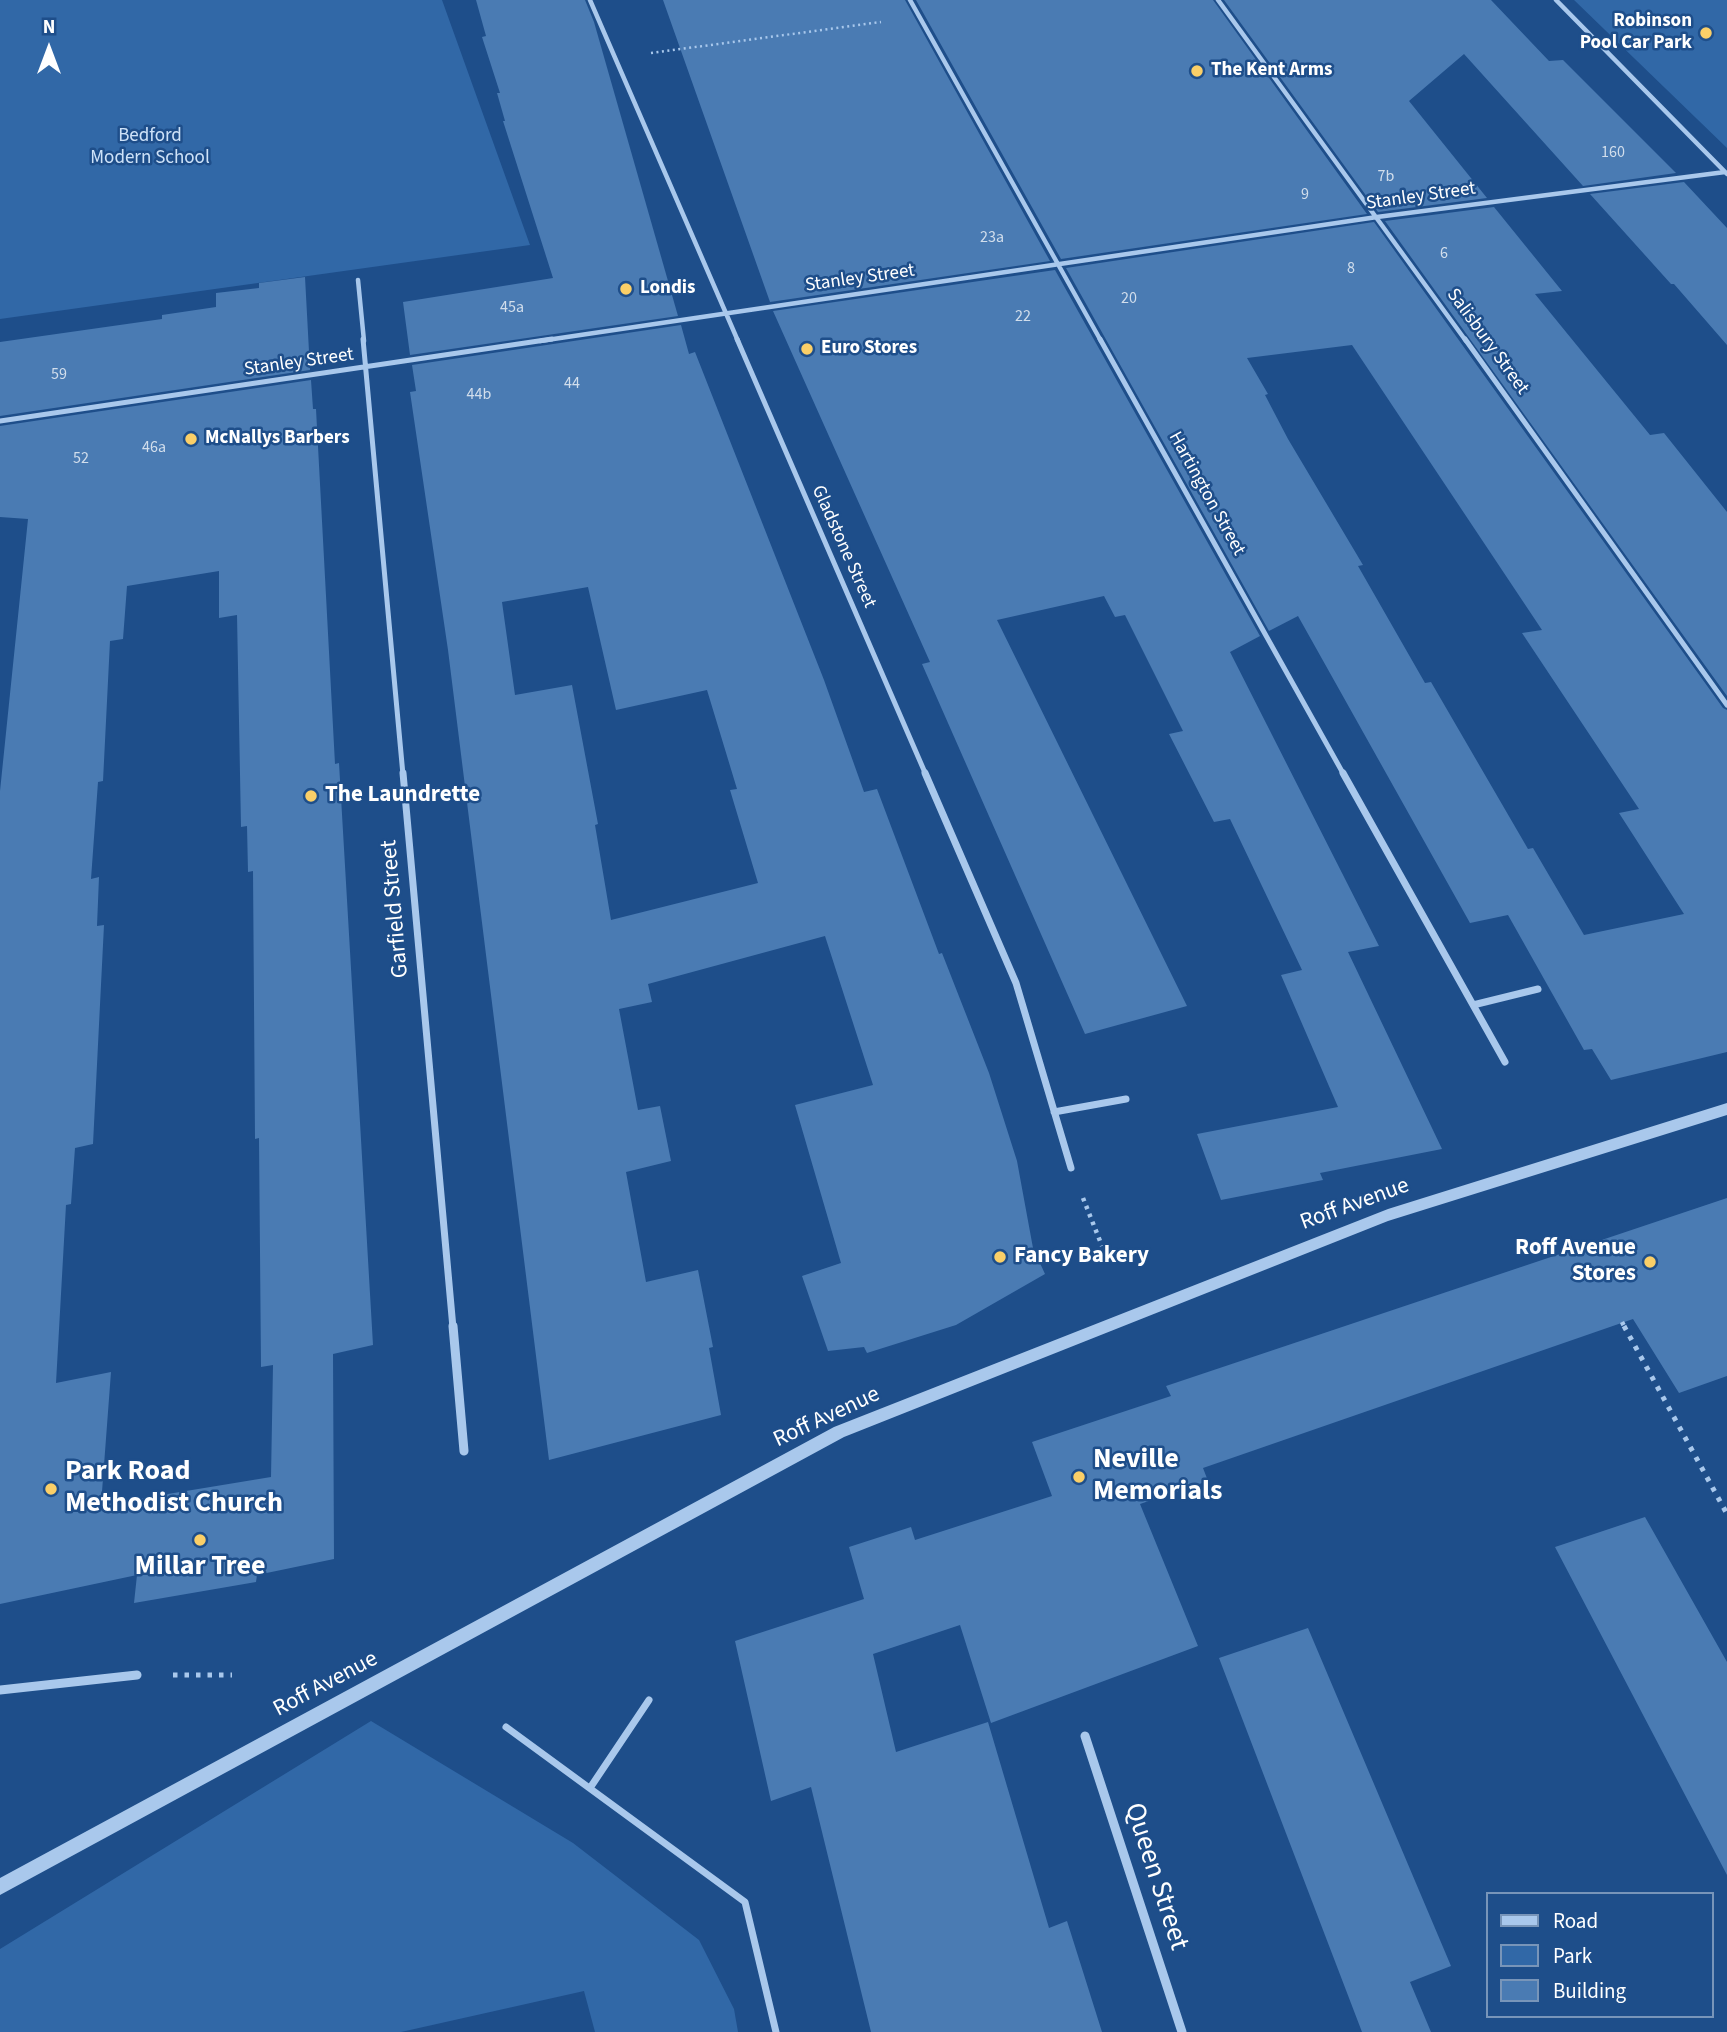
<!DOCTYPE html>
<html>
<head>
<meta charset="utf-8">
<style>
	body { margin:0 }
	#map { position:relative; width:1727px; height:2032px; overflow:hidden; background:#1e4e8a; font-family:"Source Sans 3",sans-serif }
	canvas { display:block }
	.legend { position:absolute; left:1486px; top:1892px; width:228px; height:126px; box-sizing:border-box; background:#1e4e8a; border:2px solid #7895b9; margin:0; padding:9px 12px; list-style:none; font-size:21px; color:#fff }
	.legend li { display:flex; align-items:center; gap:14px; height:35px }
	.legend b { width:35px; border:2px solid #7895b9 }
	.north { position:absolute; left:14px; top:14px; width:70px; height:70px; -webkit-text-stroke:5px #1e4e8a; paint-order:stroke; rotate:0deg; font-size:19px; font-weight:700; line-height:28px; text-align:center; color:#fff }
	.north::after { content:''; display:block; margin:auto; width:24px; height:32px; background:#fff; clip-path:polygon(50% 0,100% 100%,50% 72%,0 100%) }
</style>
</head>
<body>
<div id="map">
<canvas width="1727" height="2032"></canvas>
<ul class="legend">
<li><b style="height:9px;background:#a9c8ec"></b>Road</li>
<li><b style="height:19px;background:#3168a7"></b>Park</li>
<li><b style="height:19px;background:#4a7bb3"></b>Building</li>
</ul>
<div class="north">N</div>
</div>
<script>
const context = document.querySelector('canvas').getContext('2d');
context.lineJoin = 'round';
function paint(path, color) {
  context.fillStyle = color;
  context.fill(path, 'evenodd');
}
function toPath(rows) {
  const path = new Path2D();
  for (const r of rows) {
    path.moveTo(r[0], r[1]);
    for (let i = 2; i < r.length; i += 2) path.lineTo(r[i], r[i + 1]);
  }
  return path;
}
function strokePath(path, color, width, dash) {
  context.strokeStyle = color;
  context.lineWidth = width;
  context.lineCap = dash ? 'butt' : 'round';
  context.setLineDash(dash || []);
  context.stroke(path);
}
function label(font, color, halo, rows, align = 'center') {
  context.font = font + ' "Source Sans 3",sans-serif';
  context.lineWidth = 5;
  context.setLineDash([]);
  context.textBaseline = 'middle';
  context.strokeStyle = halo;
  context.fillStyle = color;
  for (const [text, x, y, turn = 0] of rows) {
    context.save();
    context.translate(x, y);
    context.rotate((+turn || 0) * Math.PI / 180);
    context.textAlign = isNaN(turn) ? turn : align;
    if (halo) context.strokeText(text, 0, 0);
    context.fillText(text, 0, 0);
    context.restore();
  }
}
paint(toPath([
	[0,0,442,0,530,245,0,319],
	[1574,0,1727,0,1727,148],
	[371,1721,573,1843,699,1940,734,2009,738,2032,595,2032,584,1991,401,2032,0,2032,0,1949]
]), '#3168a7');
paint(toPath([
	[476,0,585,0,594,22,678,316,410,355,403,302,553,278,503,121,505,121,497,93,500,93,482,37,486,36],
	[663,0,905,0,1050,261,770,302],
	[916,0,1213,0,1367,214,1061,259],
	[1224,0,1491,0,1549,61,1563,60,1676,173,1583,186,1464,54,1409,101,1487,198,1378,212],
	[1684,182,1727,228,1727,345,1674,284,1671,284,1590,194],
	[1494,207,1562,291,1535,294,1650,435,1664,433,1727,512,1727,696,1385,221],
	[1374,222,1723,708,1727,710,1727,1052,1611,1080,1592,1049,1584,1050,1508,915,1470,923,1298,616,1269,631,1066,268],
	[1352,345,1542,630,1522,633,1639,809,1619,813,1684,914,1584,935,1533,848,1528,849,1431,682,1425,683,1358,566,1363,565,1288,439,1265,395,1268,394,1247,358],
	[1055,270,1260,636,1230,652,1379,946,1348,952,1442,1149,1320,1173,1323,1180,1221,1200,1197,1134,1338,1107,1281,975,1302,970,1230,819,1214,822,1169,734,1183,731,1125,615,1115,617,1104,596,997,620,1187,1006,1085,1034,922,664,930,662,773,311],
	[305,277,310,370,0,416,0,342,162,319,162,315,216,307,216,293,259,288,259,283],
	[681,325,689,354,695,352,824,680,864,792,877,789,939,954,942,953,989,1073,1017,1161,1033,1248,1045,1274,956,1325,867,1353,864,1347,828,1351,802,1276,841,1263,795,1105,873,1085,825,936,648,984,652,1002,619,1009,638,1110,660,1106,671,1161,626,1172,646,1282,698,1270,713,1347,709,1348,721,1415,549,1460,448,650,410,392,416,391,412,365],
	[588,587,616,710,707,690,737,789,730,790,758,883,611,920,595,825,598,824,572,685,515,695,502,602],
	[311,380,313,409,316,409,335,764,339,763,373,1345,333,1354,334,1559,257,1575,256,1582,134,1603,137,1575,0,1604,0,791,28,519,0,517,0,426],
	[219,571,219,618,237,615,241,827,247,826,248,872,253,871,255,1139,259,1138,261,1367,273,1365,271,1477,101,1505,111,1372,56,1383,66,1205,71,1204,75,1148,93,1144,104,925,97,926,99,877,91,879,98,782,103,781,110,641,123,639,127,586],
	[1727,1198,1727,1376,1679,1393,1633,1319,1203,1468,1208,1481,1140,1504,1198,1646,991,1723,960,1625,873,1654,896,1752,988,1722,1049,1928,1067,1921,1102,2032,871,2032,811,1787,771,1801,735,1641,864,1599,849,1547,911,1527,915,1540,1052,1496,1032,1442,1171,1396,1166,1386],
	[1645,1517,1727,1662,1727,1875,1555,1547],
	[1308,1628,1451,1966,1410,1982,1431,2032,1362,2032,1219,1658]
]), '#4a7bb3');
strokePath(toPath([
	[651,53,881,22]
]), '#a9c8ec', 2.5, [2, 3.5]);
strokePath(toPath([
	[1083,1198,1102,1246],
	[1622,1322,1625,1328]
]), '#a9c8ec', 4.5, [3.5, 5]);
strokePath(toPath([
	[1624,1326,1727,1514],
	[173,1675,232,1675]
]), '#a9c8ec', 5, [4.5, 7]);
strokePath(toPath([
	[506,1727,745,1902,776,2032],
	[590,1788,649,1700]
]), '#a9c8ec', 7);
strokePath(toPath([
	[590,0,738,341],
	[910,0,1101,341],
	[1218,0,1466,341],
	[1556,0,1727,174],
	[358,280,364,341],
	[540,341,1377,217,1725,172]
]), '#a9c8ec', 4.5);
strokePath(toPath([
	[363,339,403,775],
	[737,339,926,775],
	[1100,339,1344,775],
	[1465,339,1727,705],
	[0,421,552,339]
]), '#a9c8ec', 5);
strokePath(toPath([
	[403,773,453,1328],
	[925,773,1016,983,1071,1168],
	[1343,773,1505,1062],
	[1473,1005,1538,989],
	[1054,1112,1126,1099]
]), '#a9c8ec', 7);
strokePath(toPath([
	[453,1326,464,1451],
	[0,1690,137,1675],
	[1085,1736,1182,2032]
]), '#a9c8ec', 9);
paint(toPath([
	[1727,1103,1727,1115,1388,1221,844,1437,0,1895,0,1878,834,1427,1388,1209,1727,1103]
]), '#a9c8ec');
for (const [x, y, r, color] of [
	[1706,33,7,"#facf68"],
	[1197,71,7,"#facf68"],
	[626,289,7,"#facf68"],
	[807,349,7,"#facf68"],
	[191,439,7,"#facf68"],
	[311,796,7,"#facf68"],
	[1000,1257,7,"#facf68"],
	[1650,1262,7,"#facf68"],
	[1079,1477,7,"#facf68"],
	[51,1489,7,"#facf68"],
	[200,1540,7,"#facf68"]
]) {
  const dot = new Path2D();
  dot.arc(x, y, r, 0, 2 * Math.PI);
  context.fillStyle = color;
  context.fill(dot);
  strokePath(dot, '#1e4e8a', 2.5);
}
label('16px', '#d2deec', null, [
	["160",1613,153],
	["7b",1386,177],
	["9",1305,195],
	["23a",992,238],
	["6",1444,254],
	["8",1351,269],
	["20",1129,299],
	["45a",512,308],
	["22",1023,317],
	["59",59,375],
	["44",572,384],
	["44b",479,395],
	["46a",154,448],
	["52",81,459]
]);
label('bold 19px', '#fff', '#1e4e8a', [
	["Robinson",1692,22,"right"],
	["Pool Car Park",1692,44,"right"],
	["The Kent Arms",1211,71],
	["Londis",640,289],
	["Euro Stores",821,349],
	["McNallys Barbers",205,439]
], 'left');
label('19px', '#cee2f8', '#1e4e8a', [
	["Bedford",150,137],
	["Modern School",150,159]
]);
label('19px', '#fff', '#1e4e8a', [
	["Stanley Street",1421,197,-8],
	["Stanley Street",860,279,-8],
	["Salisbury Street",1487,342,54],
	["Stanley Street",299,363,-8],
	["Hartington Street",1206,494,61],
	["Gladstone Street",843,547,66]
]);
label('bold 23px', '#fff', '#1e4e8a', [
	["The Laundrette",325,796],
	["Roff Avenue",1636,1249,"right"],
	["Stores",1636,1275,"right"],
	["Fancy Bakery",1014,1257]
], 'left');
label('23px', '#fff', '#1e4e8a', [
	["Garfield Street",396,909,-95],
	["Roff Avenue",1355,1205,-20],
	["Roff Avenue",827,1418,-25],
	["Roff Avenue",326,1685,-28]
]);
label('bold 28px', '#fff', '#1e4e8a', [
	["Neville",1093,1461],
	["Memorials",1093,1493],
	["Park Road",65,1473],
	["Methodist Church",65,1505],
	["Millar Tree",200,1568,"center"]
], 'left');
label('28px', '#fff', '#1e4e8a', [
	["Queen Street",1155,1877,72]
]);
</script>
</body>
</html>
